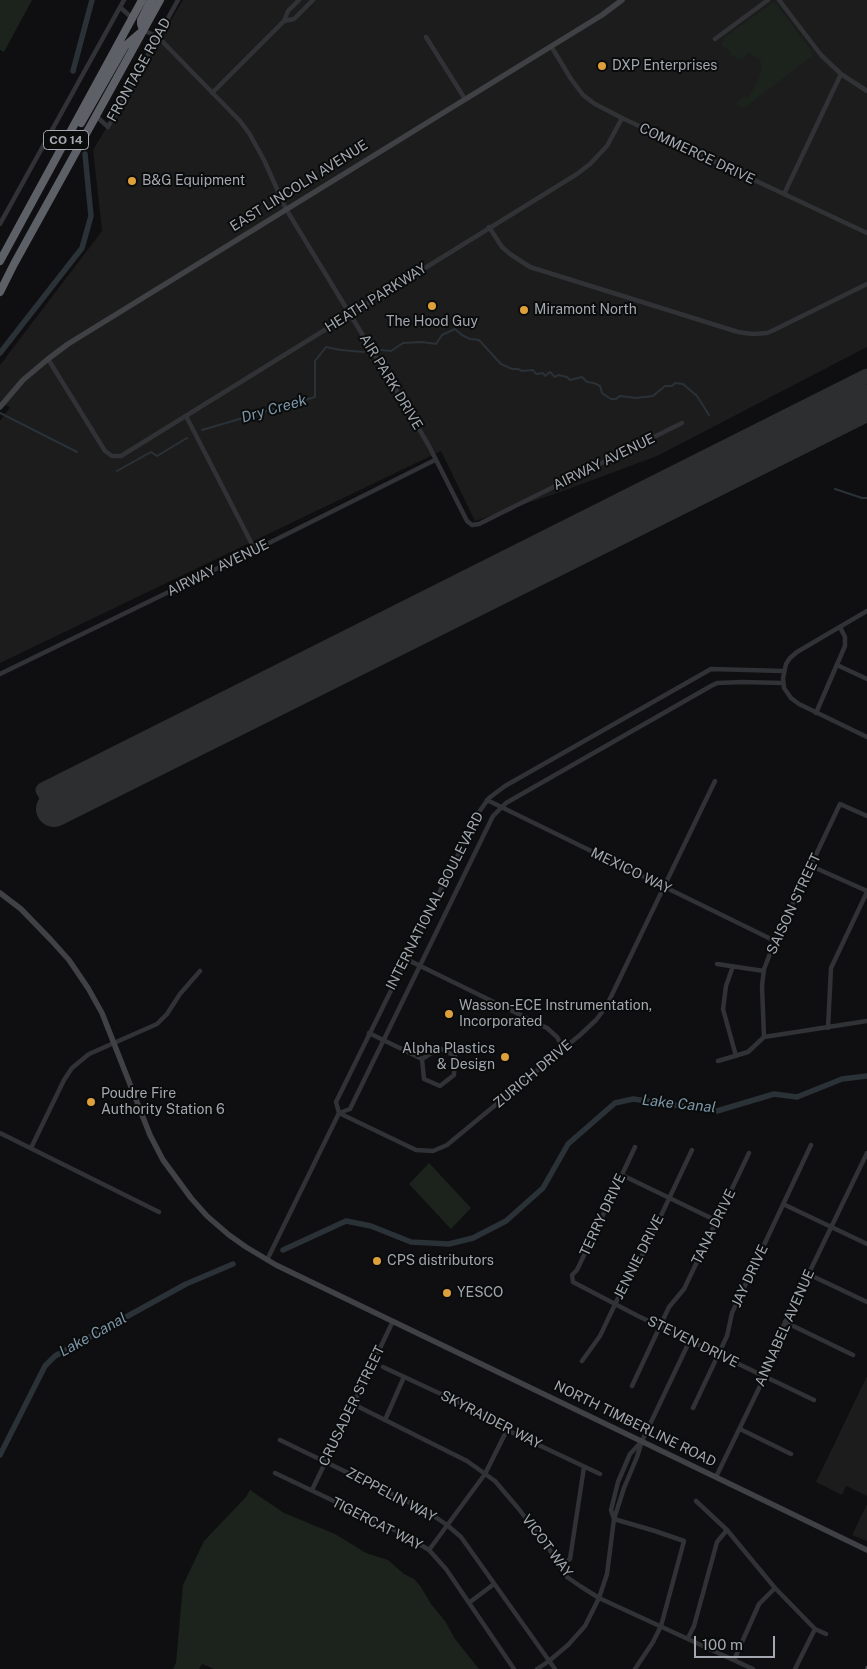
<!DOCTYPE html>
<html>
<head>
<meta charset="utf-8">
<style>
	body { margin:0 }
	#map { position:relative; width:867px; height:1669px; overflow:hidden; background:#0f0f11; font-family:"Public Sans",sans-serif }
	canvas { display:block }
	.scale { position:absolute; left:694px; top:1636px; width:81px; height:22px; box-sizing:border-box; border:2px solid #a2a7b0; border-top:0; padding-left:6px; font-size:15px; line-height:18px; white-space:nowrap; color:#a2a7b0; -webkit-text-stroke:4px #0a0b0b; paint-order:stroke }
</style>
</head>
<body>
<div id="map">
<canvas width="867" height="1669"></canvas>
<div class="scale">100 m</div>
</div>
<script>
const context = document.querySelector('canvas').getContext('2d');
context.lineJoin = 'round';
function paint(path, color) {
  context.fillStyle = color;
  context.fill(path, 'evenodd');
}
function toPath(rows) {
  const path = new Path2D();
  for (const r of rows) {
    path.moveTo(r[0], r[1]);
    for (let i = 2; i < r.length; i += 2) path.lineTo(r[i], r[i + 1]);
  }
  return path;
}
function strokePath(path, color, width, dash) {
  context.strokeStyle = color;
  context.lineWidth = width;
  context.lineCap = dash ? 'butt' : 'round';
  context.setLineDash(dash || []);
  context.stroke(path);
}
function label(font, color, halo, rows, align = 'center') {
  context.font = font + ' "Public Sans",sans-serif';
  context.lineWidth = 4;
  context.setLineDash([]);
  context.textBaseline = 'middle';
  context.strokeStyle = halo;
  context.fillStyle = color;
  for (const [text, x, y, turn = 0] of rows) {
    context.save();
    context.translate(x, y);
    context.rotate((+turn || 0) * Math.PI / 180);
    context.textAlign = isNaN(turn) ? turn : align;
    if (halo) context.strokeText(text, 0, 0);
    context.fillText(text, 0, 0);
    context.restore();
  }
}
paint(toPath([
	[183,0,867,0,867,347,657,456,563,491,475,521,441,451,0,663,0,421,10,407,0,403,0,365,102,231,93,150],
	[867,1376,867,1496,846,1486,842,1495,816,1482],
	[867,1504,867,1541,852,1535]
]), '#1c1c1d');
paint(toPath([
	[0,0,32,0,4,52,0,50],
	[773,3,777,5,812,52,812,56,744,108,736,105,740,99,742,100,744,96,749,97,760,76,762,66,760,60,749,52,742,60,729,55,731,52,722,45,725,37],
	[429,1163,471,1208,451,1229,409,1184],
	[250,1490,284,1513,335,1534,366,1553,388,1560,404,1574,414,1579,421,1587,431,1604,445,1621,455,1639,479,1669,214,1669,202,1664,199,1669,173,1669,176,1663,183,1585,204,1541,246,1497]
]), '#1c231d');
strokePath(toPath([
	[381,350,391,351,403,343,422,342,436,344,442,335,455,329,462,335,470,339,479,340,501,364,512,369,518,369,522,371,533,370,536,374,543,373,545,376,550,372,555,377,558,375,567,377,570,380,582,377,587,382,594,383,600,386,602,393,611,399,616,399,620,396,636,398,653,396,665,386,672,386,675,383,683,384,697,396,709,415],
	[0,413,77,452],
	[202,430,315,397,315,361,326,347,341,350,364,352],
	[117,471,151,452,157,456,187,438],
	[835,489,862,498,867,498]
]), '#2a3238', 2);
strokePath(toPath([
	[73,71,92,0],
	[0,353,82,248,91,216,85,154],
	[283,1250,346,1221,371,1226,411,1242,449,1244,473,1238,506,1221,543,1188,568,1144,615,1103,633,1099,717,1111,774,1094,797,1097,842,1079,867,1076],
	[0,1455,45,1366,55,1356,186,1284,233,1264]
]), '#2a3238', 5.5);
strokePath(toPath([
	[54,809,43,790,867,376]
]), '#2c2e30', 15);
strokePath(toPath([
	[54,809,867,403]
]), '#2c2e30', 36);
strokePath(toPath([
	[779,0,821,55,841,74,867,91],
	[120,7,132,18],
	[284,21,294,19,313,0],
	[143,30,158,37,240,121,249,133,264,160,286,209,401,398,429,446,467,521,472,525,479,524,682,423],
	[426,37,465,99],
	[715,39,768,0],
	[551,46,571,79,583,95,595,104,622,118,867,233],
	[212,93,284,21,288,11,299,0],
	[96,116,108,127,178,0],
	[784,194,841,74],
	[0,224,124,0],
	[489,227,502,247,510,254,530,267,738,332,752,334,767,333,774,330,867,284],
	[48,359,105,451,112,456,121,456,577,174,590,164,607,146,622,118],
	[186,416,255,550],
	[867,611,797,652,790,658,786,664,783,678,784,688,791,698,799,704,867,737],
	[837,665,867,679],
	[0,674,255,550,435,460],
	[816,713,845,646,845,637,840,627],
	[487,800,775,941],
	[811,866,867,891],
	[406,959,547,1028,557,1037,563,1048],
	[717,964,764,971],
	[733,966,726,986,723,1009,736,1056],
	[828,1028,831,968,867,892],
	[369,1033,422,1059,424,1079,440,1086,454,1075,455,1056,439,1048,422,1059],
	[764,1037,762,986,764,969,775,941,840,804,867,816],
	[764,1037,867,1021],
	[718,1061,748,1052,764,1037],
	[339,1113,336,1102,479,812,489,798,505,786,711,669,783,671],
	[339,1113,416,1150,433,1151,447,1145,580,1035,596,1020,606,1007,715,781],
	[0,1133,159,1212],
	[635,1147,577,1270,572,1275,573,1282,638,1316,814,1400],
	[31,1148,64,1080,72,1068,89,1054,157,1024,167,1014,180,994,200,971],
	[622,1175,717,1221],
	[783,1204,867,1244],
	[267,1260,339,1113,350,1109,493,816,506,803,711,686,717,683,743,682,783,683],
	[808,1274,867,1302],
	[785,1322,853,1355],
	[582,1361,600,1336,627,1279,640,1260,692,1150],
	[383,1367,486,1415,507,1430,600,1474],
	[632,1386,669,1307,684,1289,749,1153],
	[353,1404,467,1461,495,1481,518,1508,548,1547,567,1577,580,1586,599,1598,753,1669],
	[693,1408,727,1336,732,1313,811,1145],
	[385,1420,404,1377],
	[740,1429,791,1454],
	[280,1440,425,1510,447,1525,461,1537,555,1669],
	[275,1473,403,1534,429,1550,446,1569,514,1669],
	[716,1477,778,1349,780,1333,867,1153],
	[312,1490,393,1321],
	[696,1501,727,1530,775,1588,815,1629,826,1634],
	[614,1519,655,1531,684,1541,661,1626,653,1642,635,1669],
	[614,1519,611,1510,618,1482,630,1454,641,1442],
	[429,1550,485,1474,507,1430],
	[560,1566,570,1559,584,1467],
	[470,1602,494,1584],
	[688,1638,694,1626,717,1542,727,1530],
	[734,1660,759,1604,775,1588],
	[537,1669,549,1661,568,1645,585,1626,599,1598,607,1574,614,1519,624,1488,637,1457,642,1441,690,1340],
	[795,1669,815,1629]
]), '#313235', 4.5);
strokePath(toPath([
	[0,407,23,380,48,359,68,344,602,15,622,0],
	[0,893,21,909,51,940,69,960,88,988,102,1013,150,1135,163,1160,191,1198,207,1216,229,1235,246,1247,276,1265,867,1550]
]), '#3f4145', 5.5);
strokePath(toPath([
	[143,30,141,24,141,20,151,0],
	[81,123,125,46,140,33],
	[0,261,142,0],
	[0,292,14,264,160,0]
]), '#5d6066', 8);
strokePath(toPath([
	[866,1669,867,1666]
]), '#4a4c50', 2, [6, 5]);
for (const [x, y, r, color] of [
	[602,66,5,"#dea03a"],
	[132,181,5,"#dea03a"],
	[432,306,5,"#dea03a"],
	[524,310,5,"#dea03a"],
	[449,1014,5,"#dea03a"],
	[505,1057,5,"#dea03a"],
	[91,1102,5,"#dea03a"],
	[377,1261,5,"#dea03a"],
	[447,1293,5,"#dea03a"]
]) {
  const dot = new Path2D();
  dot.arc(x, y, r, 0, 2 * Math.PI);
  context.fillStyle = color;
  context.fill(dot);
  strokePath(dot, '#0a0b0b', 2);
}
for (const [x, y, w] of [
	[66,140,45]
]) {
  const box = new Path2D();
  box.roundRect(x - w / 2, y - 9.5, w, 19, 4);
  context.fillStyle = '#0a0b0b';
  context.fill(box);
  strokePath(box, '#a2a7b0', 1);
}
label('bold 12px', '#a2a7b0', null, [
	["CO 14",66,140]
]);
label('14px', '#a2a7b0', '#0a0b0b', [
	["DXP Enterprises",612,66],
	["B&G Equipment",142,181],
	["Miramont North",534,310],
	["The Hood Guy",432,322,"center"],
	["Wasson-ECE Instrumentation,",459,1006],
	["Incorporated",459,1022],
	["Alpha Plastics",495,1049,"right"],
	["& Design",495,1065,"right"],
	["Poudre Fire",101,1094],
	["Authority Station 6",101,1110],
	["CPS distributors",387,1261],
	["YESCO",457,1293]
], 'left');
label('14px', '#a2a7b0', '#0a0b0b', [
	["FRONTAGE ROAD",139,70,-61],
	["COMMERCE DRIVE",697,154,25],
	["EAST LINCOLN AVENUE",299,186,-32],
	["HEATH PARKWAY",376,298,-32],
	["AIR PARK DRIVE",391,382,59],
	["AIRWAY AVENUE",604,462,-26],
	["AIRWAY AVENUE",218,568,-26],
	["MEXICO WAY",631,871,26],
	["INTERNATIONAL BOULEVARD",435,901,-63],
	["SAISON STREET",794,904,-65],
	["ZURICH DRIVE",533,1074,-40],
	["TERRY DRIVE",603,1215,-65],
	["TANA DRIVE",714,1227,-64],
	["JENNIE DRIVE",639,1257,-63],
	["JAY DRIVE",750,1276,-65],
	["ANNABEL AVENUE",785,1328,-66],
	["STEVEN DRIVE",693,1342,26],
	["CRUSADER STREET",352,1406,-64],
	["SKYRAIDER WAY",491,1420,27],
	["NORTH TIMBERLINE ROAD",635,1424,26],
	["ZEPPELIN WAY",391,1495,28],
	["TIGERCAT WAY",377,1524,27],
	["VICOT WAY",547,1546,53]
]);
label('italic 15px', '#7c95a8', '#0a0b0b', [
	["Dry Creek",274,409,-16],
	["Lake Canal",679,1104,6],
	["Lake Canal",93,1335,-29]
]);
</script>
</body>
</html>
